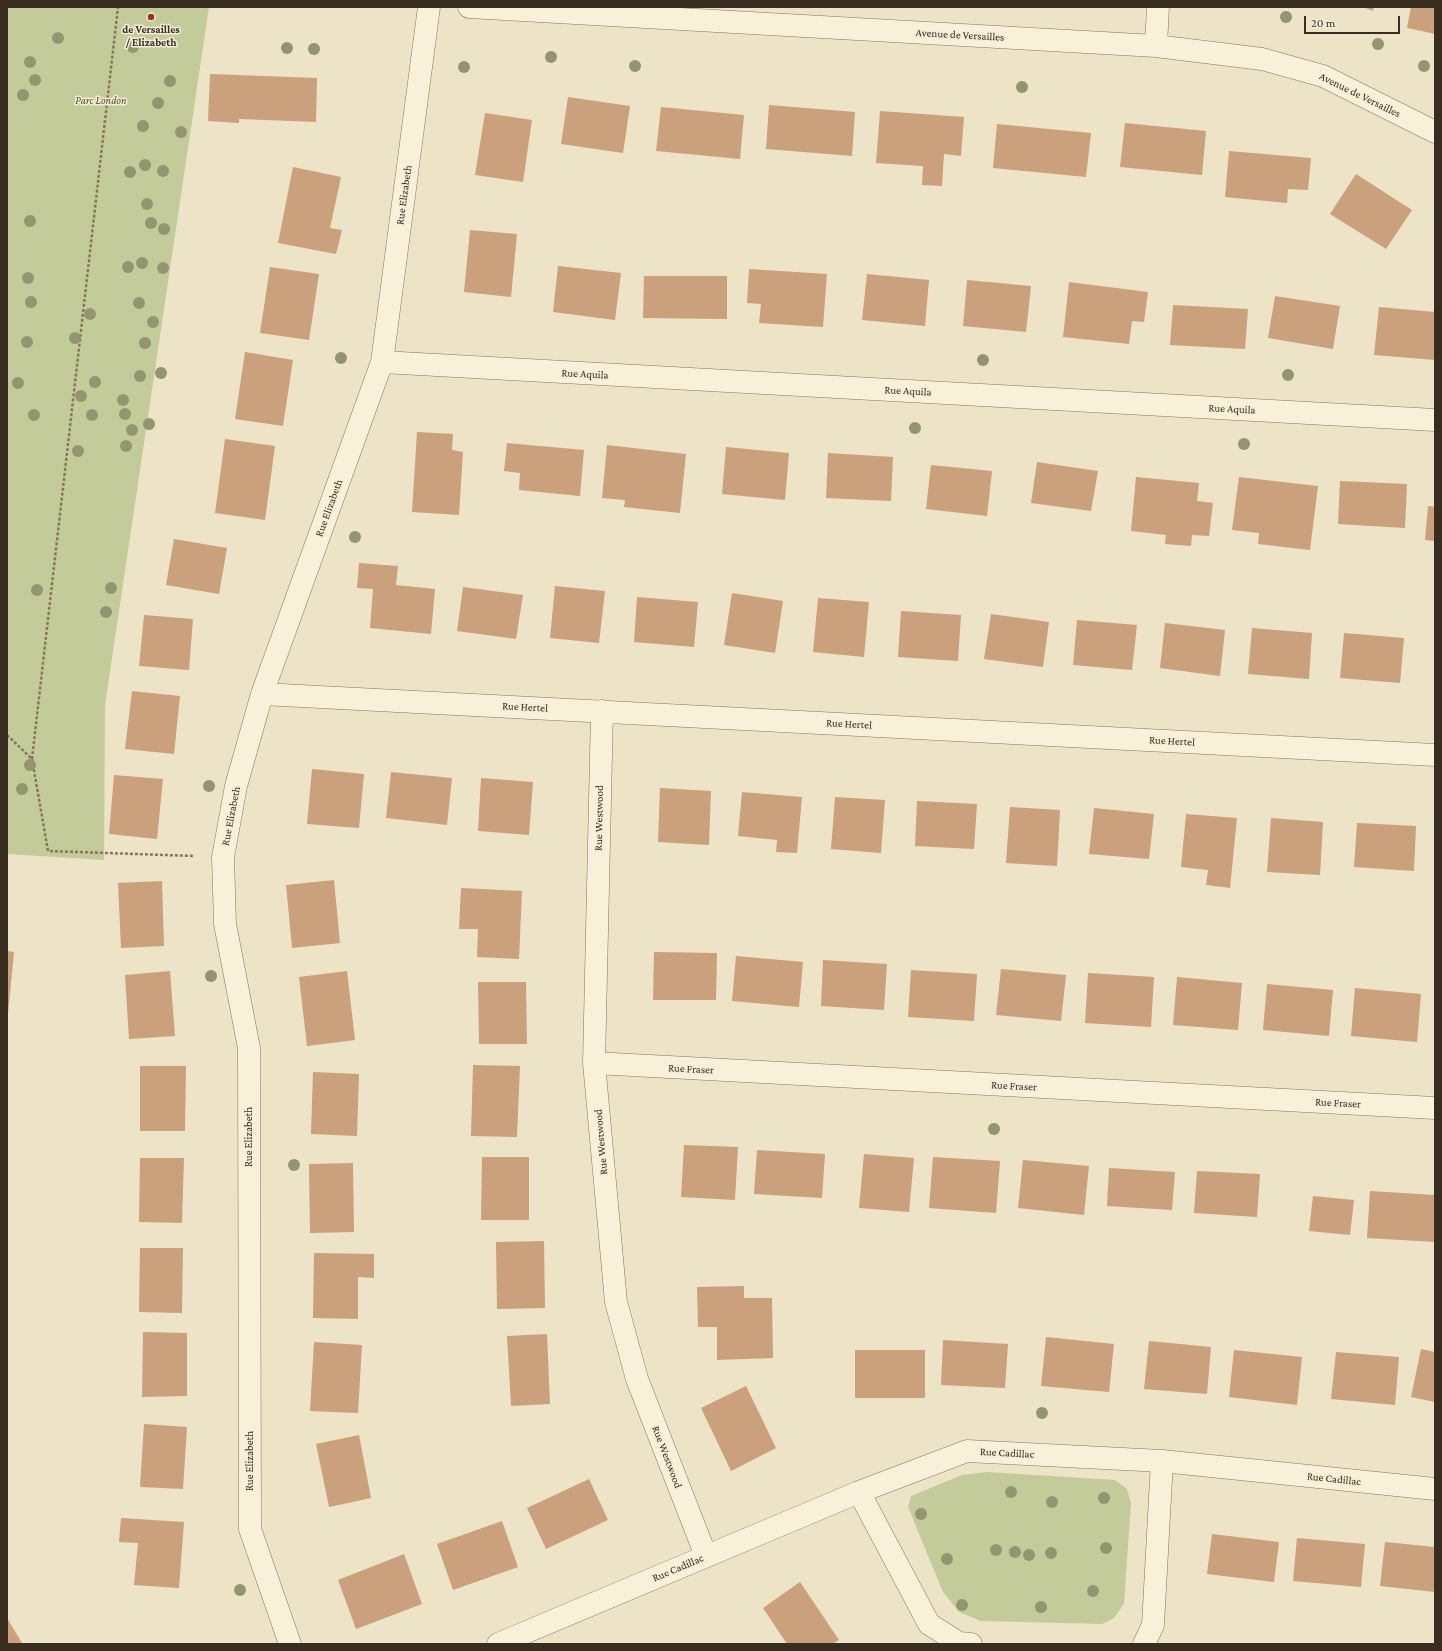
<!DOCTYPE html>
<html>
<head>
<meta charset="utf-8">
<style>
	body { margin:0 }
	#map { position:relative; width:1442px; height:1651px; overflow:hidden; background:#ede3c6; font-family:"Crimson Pro",serif }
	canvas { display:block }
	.frame { position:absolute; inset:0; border:8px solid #392d20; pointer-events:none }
	.scale { position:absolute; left:1304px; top:16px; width:96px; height:18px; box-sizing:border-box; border:2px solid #392d20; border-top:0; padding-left:5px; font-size:12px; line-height:14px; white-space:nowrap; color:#392d20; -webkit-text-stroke:3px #f5edd6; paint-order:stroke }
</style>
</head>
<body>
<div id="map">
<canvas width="1442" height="1651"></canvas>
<div class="frame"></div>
<div class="scale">20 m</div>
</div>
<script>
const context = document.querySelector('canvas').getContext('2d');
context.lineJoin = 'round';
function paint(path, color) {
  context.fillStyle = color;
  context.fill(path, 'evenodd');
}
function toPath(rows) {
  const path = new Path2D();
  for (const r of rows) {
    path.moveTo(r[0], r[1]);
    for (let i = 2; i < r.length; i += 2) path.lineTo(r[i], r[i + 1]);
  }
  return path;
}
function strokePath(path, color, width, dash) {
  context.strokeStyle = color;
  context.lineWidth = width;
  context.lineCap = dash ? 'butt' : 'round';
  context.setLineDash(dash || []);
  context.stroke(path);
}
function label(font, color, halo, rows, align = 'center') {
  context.font = font + ' "Crimson Pro",serif';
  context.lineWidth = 3;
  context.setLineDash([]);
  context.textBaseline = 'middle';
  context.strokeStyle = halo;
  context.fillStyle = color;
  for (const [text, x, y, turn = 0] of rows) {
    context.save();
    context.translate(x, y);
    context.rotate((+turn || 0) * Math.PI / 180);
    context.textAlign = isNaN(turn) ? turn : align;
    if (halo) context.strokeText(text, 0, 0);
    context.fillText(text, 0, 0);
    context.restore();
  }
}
paint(toPath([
	[7,7,209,7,105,705,104,860,7,854],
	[987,1472,1115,1480,1127,1489,1131,1503,1124,1604,1114,1618,1102,1624,981,1621,959,1612,943,1592,908,1507,911,1496,962,1475]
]), '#c4cb9a');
paint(toPath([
	[1363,7,1374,7,1373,11],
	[1411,7,1435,7,1435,34,1407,28],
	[210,74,317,78,316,122,239,119,239,123,208,121],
	[568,97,630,106,623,153,561,144],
	[769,105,855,112,852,156,766,149],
	[661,107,744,115,740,159,656,151],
	[880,111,964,117,961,156,944,154,942,186,922,185,923,166,876,163],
	[485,113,532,120,523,182,475,175],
	[1125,123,1206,131,1202,175,1120,167],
	[997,124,1091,133,1086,177,993,168],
	[1229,151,1311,158,1308,190,1288,189,1287,203,1225,197],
	[293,167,341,177,330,228,342,230,336,254,278,243],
	[1356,174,1412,210,1386,249,1330,214],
	[470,230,517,234,511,297,464,292],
	[558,266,621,273,615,320,553,312],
	[270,267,319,274,309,340,260,333],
	[749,269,827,274,823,327,759,323,761,304,747,303],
	[867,274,929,280,925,326,862,320],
	[644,276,727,276,727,319,643,318],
	[967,280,1031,286,1026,332,963,326],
	[1069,282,1148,292,1144,322,1132,321,1129,344,1063,337],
	[1275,296,1340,306,1333,349,1268,338],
	[1173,305,1248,309,1245,349,1170,345],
	[1379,307,1435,312,1435,360,1374,355],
	[245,352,293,360,283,426,235,419],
	[417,432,453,434,452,450,463,452,459,515,412,512],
	[225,439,275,446,265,520,215,513],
	[507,443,584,450,580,496,519,490,520,473,504,471],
	[607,445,686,454,680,513,624,507,625,500,602,498],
	[726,447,789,453,785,500,722,494],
	[828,453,893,457,891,501,826,498],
	[1037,462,1098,471,1091,511,1031,503],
	[931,465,992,471,987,516,926,509],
	[1136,477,1199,483,1197,501,1213,503,1209,536,1192,535,1191,546,1165,544,1166,535,1131,531],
	[1239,477,1318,486,1310,550,1258,544,1259,533,1232,530],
	[1340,481,1407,484,1405,528,1338,524],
	[1428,506,1435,507,1435,541,1425,540],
	[174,539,227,548,219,594,166,585],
	[359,563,398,566,396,585,435,589,431,634,370,628,373,589,357,588],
	[555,586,605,591,599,643,550,638],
	[463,587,523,595,516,639,457,631],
	[732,593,783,601,775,653,724,645],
	[637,597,698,602,694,647,634,642],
	[818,598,869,602,864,657,813,652],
	[901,611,961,615,958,661,898,657],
	[991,614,1049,622,1043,667,984,659],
	[144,615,193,619,189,670,139,666],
	[1077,620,1137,625,1132,670,1073,665],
	[1165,623,1225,630,1220,676,1160,668],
	[1252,628,1312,633,1309,679,1248,674],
	[1344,633,1404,638,1400,683,1340,678],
	[132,691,180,696,174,754,125,749],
	[312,769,364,774,359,828,307,824],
	[391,772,452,778,447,825,386,818],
	[114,775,163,779,157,839,109,834],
	[481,778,533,782,529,835,478,831],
	[660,788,711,791,709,845,658,842],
	[742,792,802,797,797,853,776,852,777,840,738,836],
	[835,797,885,800,881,853,831,849],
	[917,801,977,804,974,849,915,846],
	[1010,807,1060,810,1057,866,1006,863],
	[1094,808,1154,814,1149,859,1089,854],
	[1186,814,1237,818,1230,888,1206,885,1208,870,1181,867],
	[1271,818,1323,822,1320,875,1267,872],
	[1357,823,1416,826,1414,871,1354,867],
	[334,880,340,943,292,948,286,885],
	[162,881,164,946,121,948,118,883],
	[461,888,522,891,519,959,477,957,478,929,459,929],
	[7,951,14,952,8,1014,7,1014],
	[654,952,717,953,716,1000,653,1000],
	[736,956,803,962,799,1007,732,1001],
	[823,960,887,964,884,1010,821,1006],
	[1001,969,1066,975,1061,1021,996,1015],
	[911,970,977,974,974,1021,908,1017],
	[170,971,175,1036,129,1039,125,975],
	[347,971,355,1040,307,1046,299,977],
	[1088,973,1154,977,1151,1027,1085,1023],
	[1177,977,1242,983,1238,1030,1173,1025],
	[478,982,526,982,527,1044,479,1044],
	[1267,984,1333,990,1329,1036,1263,1030],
	[1355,988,1421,994,1417,1042,1351,1036],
	[473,1065,520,1066,517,1137,471,1136],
	[140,1066,186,1066,185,1131,140,1131],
	[313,1072,359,1074,357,1136,311,1134],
	[684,1145,738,1147,735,1200,681,1197],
	[757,1150,825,1154,822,1198,754,1194],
	[864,1154,914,1158,909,1212,859,1208],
	[482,1157,529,1157,529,1220,481,1220],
	[933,1157,1000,1161,996,1213,929,1208],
	[140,1158,184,1158,182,1223,139,1222],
	[1023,1160,1089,1166,1084,1215,1018,1208],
	[353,1163,354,1232,310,1233,309,1164],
	[1109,1168,1175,1172,1172,1210,1107,1206],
	[1197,1171,1260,1174,1257,1217,1194,1213],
	[1370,1191,1435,1195,1435,1242,1367,1238],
	[1313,1196,1354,1200,1350,1235,1309,1231],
	[544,1241,545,1308,497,1309,496,1242],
	[140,1248,183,1248,182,1313,139,1312],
	[314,1253,374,1254,374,1278,358,1277,358,1319,313,1318],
	[744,1286,744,1298,772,1298,773,1358,717,1360,717,1327,698,1327,697,1287],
	[143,1332,187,1333,187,1396,142,1397],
	[547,1334,550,1404,511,1406,507,1336],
	[1046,1337,1114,1344,1109,1392,1041,1386],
	[943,1340,1008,1344,1005,1388,941,1385],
	[1149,1341,1211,1347,1207,1394,1144,1389],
	[314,1342,362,1345,358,1413,310,1411],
	[1421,1349,1435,1352,1435,1402,1411,1397],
	[855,1350,925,1350,925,1398,855,1398],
	[1234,1350,1302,1357,1297,1405,1229,1397],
	[1336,1352,1399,1357,1395,1405,1331,1399],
	[746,1386,776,1448,731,1471,701,1408],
	[144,1424,187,1427,183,1489,140,1487],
	[359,1435,371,1498,329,1507,316,1444],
	[589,1479,608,1520,546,1549,527,1508],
	[121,1518,184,1522,179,1588,134,1585,138,1543,119,1542],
	[502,1521,518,1567,453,1590,437,1544],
	[1212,1534,1279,1542,1274,1582,1207,1574],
	[1297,1538,1365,1544,1361,1587,1293,1581],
	[1385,1542,1435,1547,1435,1592,1380,1586],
	[404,1554,422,1604,356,1629,338,1580],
	[800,1582,839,1640,832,1644,787,1644,763,1608],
	[7,1618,22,1643,20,1644,7,1644]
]), '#caa07d');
const minor = toPath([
	[469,7,1156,46,1262,59,1323,76,1435,132],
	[1156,46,1158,7],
	[382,362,1435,420],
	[262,694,1435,755],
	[602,711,594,1063,616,1302,637,1379,706,1556],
	[594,1063,1435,1108],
	[859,1492,929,1624,959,1643,971,1644],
	[290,1644,250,1529,249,1048,225,924,223,857,236,786,262,694,382,362,429,7],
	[498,1644,859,1492,967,1451,1162,1461,1435,1489],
	[1144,1644,1153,1625,1162,1461]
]);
strokePath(minor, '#88755c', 23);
strokePath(toPath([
	[7,735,32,759,48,851,195,856],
	[32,759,118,7]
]), '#88755c', 2.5, [3, 2]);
strokePath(minor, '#f8f0d9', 22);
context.fillStyle = '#92956f';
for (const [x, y] of [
	[1286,17],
	[58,38],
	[1378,44],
	[133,47],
	[287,48],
	[314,49],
	[551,57],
	[30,62],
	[635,66],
	[1424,66],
	[464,67],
	[35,80],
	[170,81],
	[1022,87],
	[23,95],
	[158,103],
	[143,126],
	[181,132],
	[145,165],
	[163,171],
	[130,172],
	[147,204],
	[30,221],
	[151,223],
	[164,229],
	[142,263],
	[128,267],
	[163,268],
	[28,278],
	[31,302],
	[139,303],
	[90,314],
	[153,322],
	[75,338],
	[27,342],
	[145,343],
	[341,358],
	[983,360],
	[161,373],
	[1288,375],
	[140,376],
	[95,382],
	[18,383],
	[81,396],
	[123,400],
	[125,414],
	[34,415],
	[92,415],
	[149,424],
	[915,428],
	[132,430],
	[1244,444],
	[126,446],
	[78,451],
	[355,537],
	[111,588],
	[37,590],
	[106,612],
	[30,765],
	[209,786],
	[22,789],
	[211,976],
	[994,1129],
	[294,1165],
	[1042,1413],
	[1011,1492],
	[1104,1498],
	[1052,1502],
	[921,1514],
	[1106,1548],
	[996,1550],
	[1015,1552],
	[1051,1553],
	[1029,1555],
	[947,1559],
	[240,1590],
	[1093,1591],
	[962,1605],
	[1041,1607]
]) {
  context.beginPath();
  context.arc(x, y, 6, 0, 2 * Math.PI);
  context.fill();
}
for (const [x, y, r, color] of [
	[151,17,4,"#96312e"]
]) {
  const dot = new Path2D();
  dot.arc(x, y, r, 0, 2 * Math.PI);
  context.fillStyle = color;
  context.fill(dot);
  strokePath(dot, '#f5edd6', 1.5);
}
label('bold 11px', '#392d20', '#f5edd6', [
	["de Versailles",151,30],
	["/ Elizabeth",151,43]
]);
label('11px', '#392d20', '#f5edd6', [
	["Avenue de Versailles",960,35,3],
	["Avenue de Versailles",1360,95,26],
	["Rue Elizabeth",404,195,-82],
	["Rue Aquila",585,374,3],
	["Rue Aquila",908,391,3],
	["Rue Aquila",1232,409,3],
	["Rue Elizabeth",329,508,-70],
	["Rue Hertel",525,707,3],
	["Rue Hertel",849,724,3],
	["Rue Hertel",1172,741,3],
	["Rue Elizabeth",231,816,-79],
	["Rue Westwood",599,818,-89],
	["Rue Fraser",691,1069,3],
	["Rue Fraser",1014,1086,3],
	["Rue Fraser",1338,1103,3],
	["Rue Elizabeth",249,1137,-90],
	["Rue Westwood",601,1142,-95],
	["Rue Cadillac",1007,1453,3],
	["Rue Westwood",667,1457,69],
	["Rue Elizabeth",250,1461,-90],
	["Rue Cadillac",1334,1479,6],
	["Rue Cadillac",678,1568,-23]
]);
label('italic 11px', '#485527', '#f5edd6', [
	["Parc London",101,101]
]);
</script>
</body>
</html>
